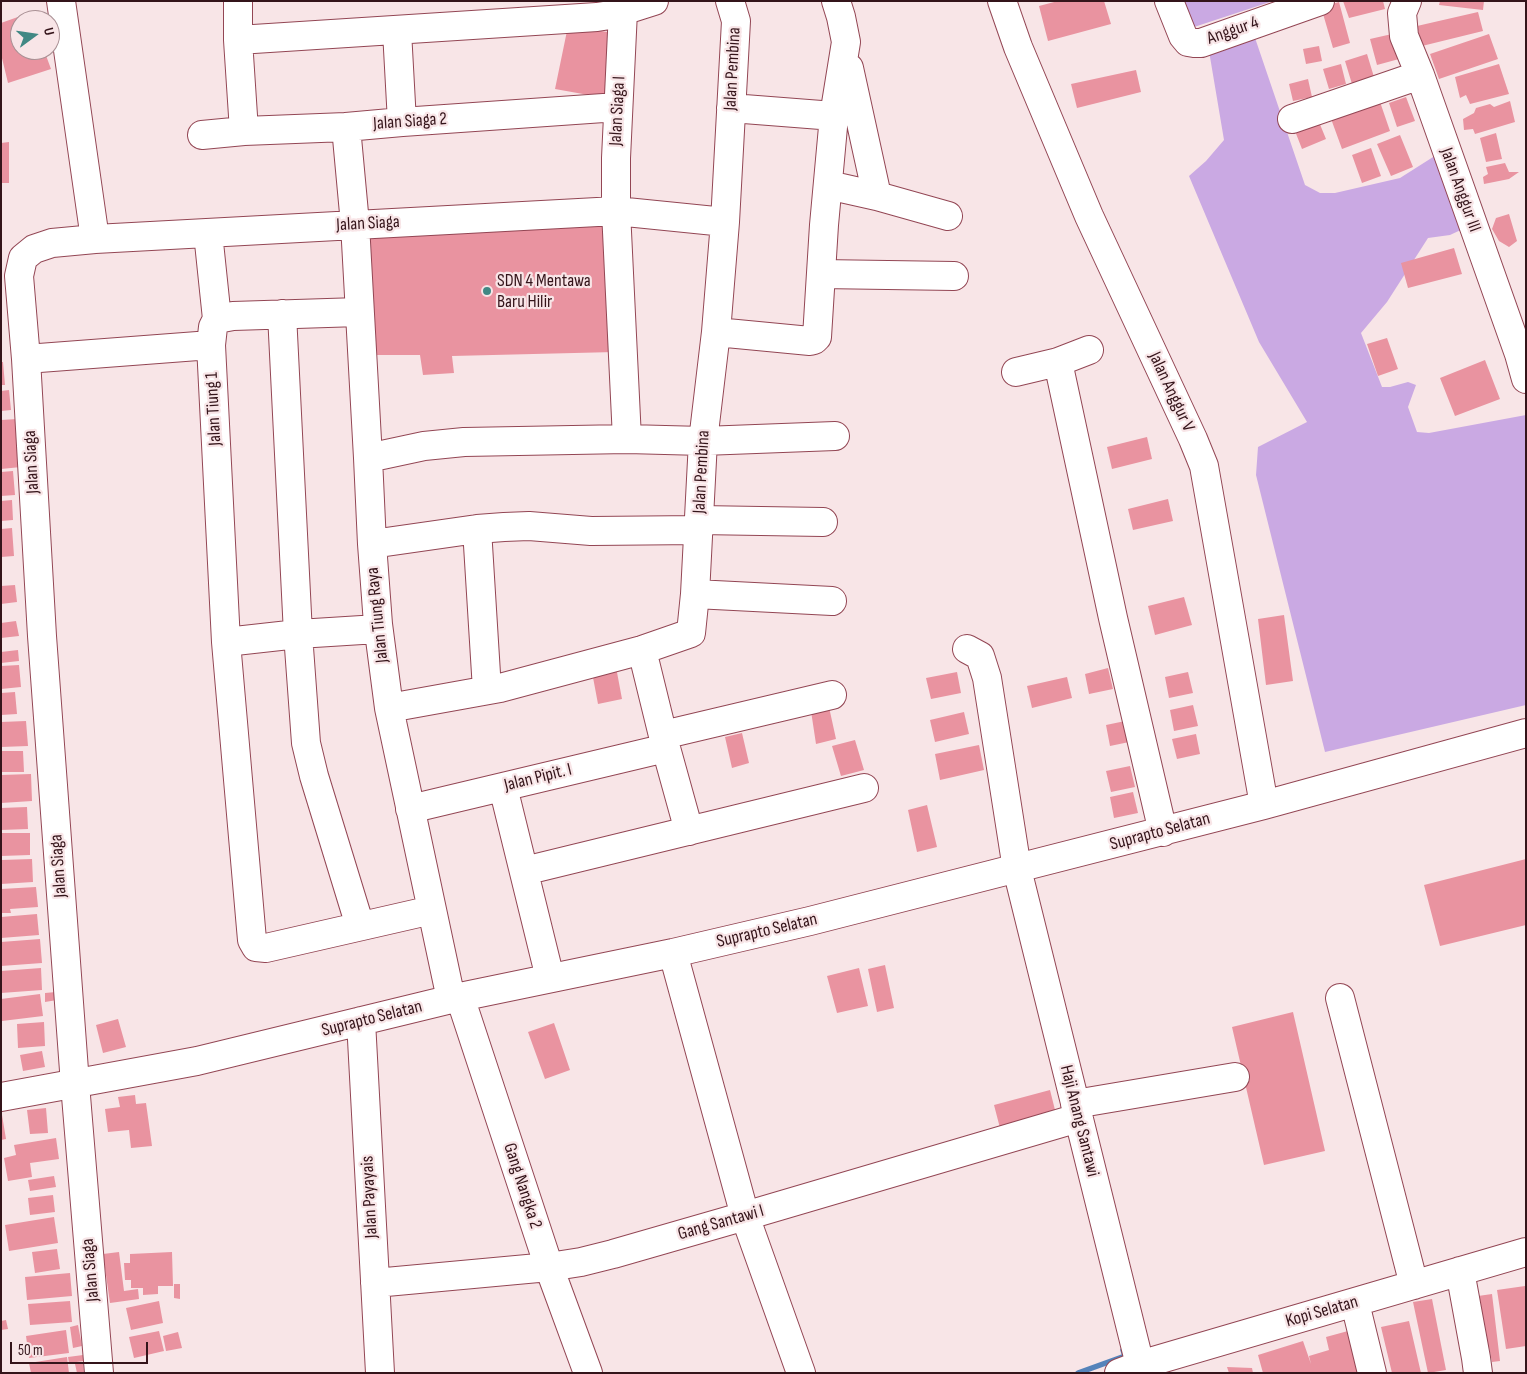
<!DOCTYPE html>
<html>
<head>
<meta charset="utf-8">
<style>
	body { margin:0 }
	#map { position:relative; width:1527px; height:1374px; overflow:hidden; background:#f8e5e7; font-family:"Sofia Sans Condensed",sans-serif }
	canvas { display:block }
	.frame { position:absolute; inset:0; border:2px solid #34141a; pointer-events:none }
	.north { position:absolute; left:10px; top:10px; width:50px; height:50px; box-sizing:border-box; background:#f8e5e7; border:1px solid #aa9195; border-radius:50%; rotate:76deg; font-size:14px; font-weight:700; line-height:20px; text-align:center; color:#34141a }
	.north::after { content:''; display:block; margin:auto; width:18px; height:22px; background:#418884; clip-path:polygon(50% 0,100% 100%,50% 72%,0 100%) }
	.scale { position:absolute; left:10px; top:1342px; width:138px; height:22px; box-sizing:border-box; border:2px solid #34141a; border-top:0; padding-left:6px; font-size:15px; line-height:18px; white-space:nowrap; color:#34141a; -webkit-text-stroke:4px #f8e5e7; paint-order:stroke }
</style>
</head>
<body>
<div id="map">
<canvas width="1527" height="1374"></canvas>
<div class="frame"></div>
<div class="north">U</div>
<div class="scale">50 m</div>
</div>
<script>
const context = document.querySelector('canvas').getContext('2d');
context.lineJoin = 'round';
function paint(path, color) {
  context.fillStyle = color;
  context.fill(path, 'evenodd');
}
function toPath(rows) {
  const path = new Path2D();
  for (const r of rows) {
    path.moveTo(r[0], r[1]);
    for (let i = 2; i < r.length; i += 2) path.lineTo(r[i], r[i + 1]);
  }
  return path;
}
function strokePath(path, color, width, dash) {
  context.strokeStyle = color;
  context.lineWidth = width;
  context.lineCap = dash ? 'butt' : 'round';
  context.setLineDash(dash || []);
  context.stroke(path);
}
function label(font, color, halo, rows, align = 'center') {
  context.font = font + ' "Sofia Sans Condensed",sans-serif';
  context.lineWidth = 4.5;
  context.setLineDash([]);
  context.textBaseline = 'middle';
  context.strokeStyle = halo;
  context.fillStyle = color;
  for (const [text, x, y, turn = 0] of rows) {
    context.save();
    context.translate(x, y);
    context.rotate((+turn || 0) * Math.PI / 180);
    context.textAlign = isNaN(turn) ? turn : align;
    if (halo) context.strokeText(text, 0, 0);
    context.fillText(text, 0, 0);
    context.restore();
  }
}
paint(toPath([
	[1179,1,1273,1,1188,29],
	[1253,32,1305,185,1320,193,1335,193,1400,178,1441,152,1465,228,1450,235,1428,238,1387,302,1361,333,1382,387,1390,387,1408,382,1416,385,1408,407,1417,432,1429,433,1526,415,1526,705,1325,752,1256,475,1258,447,1307,422,1259,342,1189,176,1206,161,1224,140,1208,45]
]), '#caa9e3');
strokePath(toPath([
	[1078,1373,1125,1356,1123,1350]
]), '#5583ba', 5.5);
paint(toPath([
	[1058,1,1104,1,1111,24,1048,41,1039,6],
	[1343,1,1383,1,1385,9,1349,18],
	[1440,1,1484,1,1483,10,1439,5],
	[1339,2,1350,43,1333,48,1321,7],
	[1478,12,1483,31,1422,46,1417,26],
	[29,13,32,20,20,20,20,50,44,50,51,69,8,83,1,54,1,23],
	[568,26,621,34,611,99,555,89],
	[1392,34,1399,59,1377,65,1370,39],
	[1489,34,1498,59,1439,79,1430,54],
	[1319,46,1322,61,1306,64,1303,49],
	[1367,54,1374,77,1352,84,1345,61],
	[1341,64,1346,84,1329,89,1323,69],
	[1499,64,1509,94,1470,104,1466,95,1460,98,1455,77],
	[1136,70,1141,92,1077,108,1071,84],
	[1308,79,1312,97,1293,101,1289,84],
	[1406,97,1415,121,1397,127,1389,103],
	[1379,99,1390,131,1342,149,1330,116],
	[1510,101,1515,122,1475,134,1473,129,1464,130,1463,119,1474,113,1476,108,1490,104,1494,107],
	[1319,122,1326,139,1302,149,1295,131],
	[1496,133,1502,159,1486,162,1480,138],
	[1400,135,1413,167,1391,176,1377,144],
	[9,142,9,183,1,183,1,143],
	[1371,148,1381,176,1362,183,1352,155],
	[1505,163,1509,172,1519,172,1509,179,1484,184,1483,177,1488,174,1486,167],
	[1509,214,1517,241,1509,247,1499,241,1492,229,1496,218],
	[609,221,615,352,452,356,454,373,423,375,420,355,366,355,359,230],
	[1454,248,1462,274,1408,288,1401,263],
	[1387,338,1398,369,1378,376,1367,344],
	[1485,360,1500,399,1455,416,1440,378],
	[1,362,3,362,5,385,1,385],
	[9,390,11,410,1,411,1,391],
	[17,419,21,467,1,469,1,420],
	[1147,437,1152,459,1112,469,1107,447],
	[13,471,15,495,1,496,1,472],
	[1168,499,1173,521,1133,530,1128,509],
	[12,500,13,520,1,521,1,501],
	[12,528,14,556,1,557,1,529],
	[15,585,17,602,1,604,1,586],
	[1184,597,1192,625,1155,635,1148,606],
	[1284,615,1293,681,1266,685,1258,619],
	[16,621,19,636,1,638,1,623],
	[18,650,19,661,1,663,1,652],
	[19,665,21,687,1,689,1,666],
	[616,667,622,699,598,704,592,672],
	[1108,668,1113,689,1089,694,1085,674],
	[957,672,961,693,931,699,926,678],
	[1188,672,1193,693,1169,698,1165,677],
	[1067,677,1072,698,1032,708,1027,686],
	[15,692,17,714,1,715,1,693],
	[1193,705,1198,726,1174,731,1170,710],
	[829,707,836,739,816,744,811,711],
	[964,712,969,734,935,742,930,720],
	[1130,720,1134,741,1110,746,1106,725],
	[26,721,28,746,1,747,1,722],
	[742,733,749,763,732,768,725,737],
	[1196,734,1200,754,1177,759,1172,739],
	[855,740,864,770,841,776,832,746],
	[979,745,984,770,940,780,935,754],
	[1,751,23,751,24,772,1,772],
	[1130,766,1135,787,1111,792,1106,771],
	[31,774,32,801,1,803,1,775],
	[1133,792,1138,813,1114,818,1110,797],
	[927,805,937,847,917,852,908,810],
	[27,807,28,829,1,830,1,808],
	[1,833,30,833,30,855,1,856],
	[32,859,33,882,1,884,1,860],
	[1526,859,1526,925,1440,946,1424,885],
	[36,887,38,907,10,909,11,913,1,913,1,889],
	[37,914,39,935,1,938,1,917],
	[40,939,42,963,1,966,1,942],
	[885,965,894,1008,877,1012,868,969],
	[41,968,42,990,1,993,1,971],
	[859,968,868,1006,837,1013,827,976],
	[56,992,57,1000,45,1002,45,993],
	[40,994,43,1016,2,1021,1,999],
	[1293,1012,1325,1151,1264,1165,1232,1027],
	[118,1019,126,1047,103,1053,96,1025],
	[44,1022,45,1046,18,1048,17,1024],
	[554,1023,570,1070,545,1079,528,1032],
	[42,1051,45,1067,23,1071,20,1055],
	[1050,1090,1056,1114,1000,1128,994,1105],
	[135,1095,136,1104,146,1103,152,1146,131,1148,129,1130,108,1132,105,1109,120,1107,118,1097],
	[46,1108,48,1133,30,1134,27,1110],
	[2,1115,6,1139,1,1140,1,1116],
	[56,1138,59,1159,30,1163,32,1177,8,1181,4,1158,16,1155,14,1145],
	[54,1176,56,1187,30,1191,28,1180],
	[53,1195,55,1212,30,1215,28,1198],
	[54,1217,58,1243,9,1251,5,1225],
	[57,1249,60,1269,35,1273,32,1252],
	[119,1252,124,1291,138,1289,139,1299,110,1303,103,1254],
	[172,1252,173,1286,158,1286,158,1294,143,1295,143,1288,131,1288,131,1280,125,1280,124,1263,130,1263,130,1254],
	[70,1273,72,1296,27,1300,25,1277],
	[174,1284,180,1284,180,1299,174,1298],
	[1525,1286,1526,1346,1506,1349,1497,1290],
	[1492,1294,1500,1361,1492,1362,1489,1347,1483,1350,1471,1297],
	[1432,1299,1446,1370,1428,1373,1413,1302],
	[70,1301,72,1322,30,1325,28,1304],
	[159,1301,163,1323,131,1330,126,1308],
	[6,1320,8,1329,1,1330,1,1321],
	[1409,1321,1421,1373,1392,1373,1381,1327],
	[78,1325,82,1346,73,1348,70,1327],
	[66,1330,69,1353,29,1358,26,1336],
	[159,1331,164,1351,134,1358,129,1337],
	[1348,1331,1358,1373,1263,1373,1258,1355,1303,1341,1311,1364,1309,1356,1329,1350,1326,1337],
	[178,1332,182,1348,166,1351,163,1336],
	[83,1355,84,1361,69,1363,68,1357],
	[67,1357,69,1373,31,1373,29,1363],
	[83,1362,84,1373,77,1373,75,1364],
	[1227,1367,1252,1368,1253,1373,1229,1373]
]), '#e993a0');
const minor = toPath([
	[61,1,95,239],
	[238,1,238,40,244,131],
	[1002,1,1018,47,1089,216,1193,439,1204,466,1264,805],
	[1169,1,1183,36,1188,42,1194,43,1201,43,1320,1],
	[1407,1,1402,13,1404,36,1420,75,1519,354,1526,379],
	[623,11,616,158,616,211,627,439],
	[397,31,402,122],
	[238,40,597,17,610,15,654,1],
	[849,68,877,196],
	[731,108,834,116],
	[1292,119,1420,75],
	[346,127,355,224,368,458,372,544,378,624,389,708,451,999],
	[202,135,244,131,346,127,402,122,618,107],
	[828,185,877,196,948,216],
	[208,233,217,319],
	[821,274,954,276],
	[359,312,233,316,217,319,213,327,211,345,226,642,252,940,256,947,266,948,432,910],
	[282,314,298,634,306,743,314,776,360,926],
	[716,332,810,341,814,340,817,337,824,225,834,116,846,42,841,17,836,1],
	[26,359,211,345],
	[1058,362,1113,618,1163,832],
	[1016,372,1058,362,1089,350],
	[368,458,424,446,464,442,627,439,703,441,835,436],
	[699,520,823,522],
	[477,529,487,690],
	[372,544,477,529,504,527,529,526,591,531,699,530],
	[695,594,832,601],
	[226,642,298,634,378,629],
	[967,649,980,656,987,678,1017,869,1142,1373],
	[642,650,666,748,689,831],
	[389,708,500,688,642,650,691,633,695,594,703,441,716,332,725,222,736,21,730,1],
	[663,735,832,695],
	[503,787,550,978],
	[410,809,666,748],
	[524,871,864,788],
	[673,953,745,1216,801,1373],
	[460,997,549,1267,588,1373],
	[1340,998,1414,1285],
	[361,1021,380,1373],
	[1,1097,197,1061,460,997,673,953,810,921,1264,805,1526,733],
	[1075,1104,1235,1077],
	[1460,1271,1476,1358,1478,1373],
	[375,1283,549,1267,581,1262,613,1254,745,1216,1078,1118],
	[1355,1303,1372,1373],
	[99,1373,75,1084,42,636,26,359,19,276,23,258,34,249,52,243,95,239,616,211,725,222],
	[1119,1373,1140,1365,1526,1252]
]);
strokePath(minor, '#934654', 30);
strokePath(minor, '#fff', 28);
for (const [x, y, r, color] of [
	[487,291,5,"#418884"]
]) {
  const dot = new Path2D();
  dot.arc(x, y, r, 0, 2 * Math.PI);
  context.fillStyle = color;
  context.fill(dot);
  strokePath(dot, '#f8e5e7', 2);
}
label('18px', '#34141a', '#f8e5e7', [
	["Anggur 4",1233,31,-19],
	["Jalan Pembina",733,69,-87],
	["Jalan Siaga I",618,111,-87],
	["Jalan Siaga 2",410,122,-4],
	["Jalan Anggur III",1460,190,70],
	["Jalan Siaga",368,224,-3],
	["Jalan Anggur V",1171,392,65],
	["Jalan Tiung 1",214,409,-93],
	["Jalan Siaga",32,462,-93],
	["Jalan Pembina",702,472,-87],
	["Jalan Tiung Raya",378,615,-96],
	["Jalan Pipit. I",538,778,-14],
	["Suprapto Selatan",1160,832,-15],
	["Jalan Siaga",59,866,-94],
	["Suprapto Selatan",767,931,-13],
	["Suprapto Selatan",372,1019,-14],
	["Haji Anang Santawi",1079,1121,76],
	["Gang Nangka 2",522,1186,72],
	["Jalan Payayais",370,1197,-93],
	["Gang Santawi I",721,1223,-16],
	["Jalan Siaga",91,1270,-95],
	["Kopi Selatan",1322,1312,-16]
]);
label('18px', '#34141a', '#f8e5e7', [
	["SDN 4 Mentawa",497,281],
	["Baru Hilir",497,302]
], 'left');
</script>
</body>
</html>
